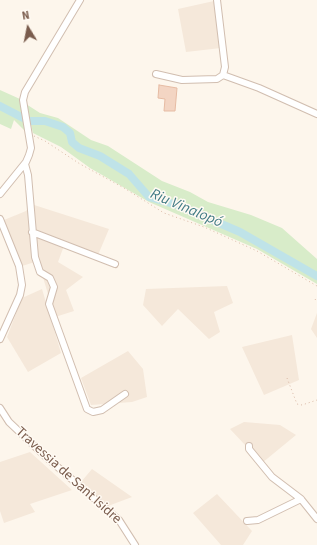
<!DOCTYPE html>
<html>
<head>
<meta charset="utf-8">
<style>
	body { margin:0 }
	#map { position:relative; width:317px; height:545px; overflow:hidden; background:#fdf6ec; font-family:"Source Sans 3",sans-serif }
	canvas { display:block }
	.north { position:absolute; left:8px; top:8px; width:40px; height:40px; -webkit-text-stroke:3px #fffaf3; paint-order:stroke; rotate:350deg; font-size:11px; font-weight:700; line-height:16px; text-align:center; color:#7a5c4d }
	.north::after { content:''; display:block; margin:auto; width:14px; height:18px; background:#7a5c4d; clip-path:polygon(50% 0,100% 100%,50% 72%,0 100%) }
</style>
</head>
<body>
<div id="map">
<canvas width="317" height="545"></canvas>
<div class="north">N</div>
</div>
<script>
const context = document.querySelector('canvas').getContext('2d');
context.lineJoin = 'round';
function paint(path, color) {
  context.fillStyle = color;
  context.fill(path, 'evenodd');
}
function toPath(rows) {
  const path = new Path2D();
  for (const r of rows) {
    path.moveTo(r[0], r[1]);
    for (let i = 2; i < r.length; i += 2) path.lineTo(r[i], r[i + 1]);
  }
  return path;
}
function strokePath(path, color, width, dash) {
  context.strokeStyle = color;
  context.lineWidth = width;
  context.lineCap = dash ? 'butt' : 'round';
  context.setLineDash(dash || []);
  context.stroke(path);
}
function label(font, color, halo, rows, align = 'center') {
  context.font = font + ' "Source Sans 3",sans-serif';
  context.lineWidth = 3;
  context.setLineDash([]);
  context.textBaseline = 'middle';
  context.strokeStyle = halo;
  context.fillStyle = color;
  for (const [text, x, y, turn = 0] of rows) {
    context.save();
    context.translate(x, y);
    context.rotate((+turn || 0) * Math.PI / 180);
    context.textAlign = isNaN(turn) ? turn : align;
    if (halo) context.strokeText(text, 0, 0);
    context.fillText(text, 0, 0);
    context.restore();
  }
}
paint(toPath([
	[214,1,221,48,186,52,178,9],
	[31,204,109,229,98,255,65,243,58,262,83,277,66,290,74,311,55,317,38,261,22,266,4,220,26,211],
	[227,286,233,303,214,312,220,332,209,339,178,309,162,326,143,305,146,289],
	[42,289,61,353,28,372,7,337,22,298],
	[317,313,317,338,311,329],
	[292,335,299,380,264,395,242,347],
	[128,351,143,369,147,397,132,402,91,405,81,378],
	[244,422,280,425,296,435,262,463,230,429],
	[30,452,72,490,30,504,35,512,4,523,0,511,0,462],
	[92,469,132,497,108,506,81,482],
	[217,494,252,531,243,545,221,545,193,513]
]), '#f5e8da');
paint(toPath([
	[0,90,20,99,25,131,14,120,11,129,0,124],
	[26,104,40,113,58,118,91,140,108,146,162,181,190,192,208,202,251,215,282,228,317,259,317,284,257,249,149,202,90,168,61,147,33,133]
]), '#d8ecc9');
strokePath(toPath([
	[0,106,29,121,45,121,63,127,70,133,72,142,79,148,100,156,129,174,149,197,177,205,240,232,317,276]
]), '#bfe3e8', 8);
const building = toPath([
	[159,85,177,88,175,111,164,111,165,99,158,98,159,85]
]);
paint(building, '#f3d5c3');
strokePath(building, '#e6bba3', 1);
const minor = toPath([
	[156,74,182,80,217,79,223,75,225,67,217,0],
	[223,75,259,88,317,114],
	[25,164,28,175,35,257,40,272,50,278,54,287,49,304,87,409,93,412,102,410,125,394],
	[0,194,26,162,29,155,31,148,23,100,25,92,80,0],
	[0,219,19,266,22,285,20,295,0,339],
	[32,232,115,264],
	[0,408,9,422,46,457,119,520,135,545],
	[249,446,249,449,272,477,301,499],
	[247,521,258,520,301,499,317,519]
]);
strokePath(minor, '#d1beb0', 8);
strokePath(toPath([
	[34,136,45,141,80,164,124,188,164,213,204,227,257,251,317,286],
	[315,300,317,297],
	[287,378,297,404,302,405,317,400]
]), '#d9b8a5', 1, [1, 3]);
strokePath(minor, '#fff', 6);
label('14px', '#7a5c4d', '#fffaf3', [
	["Travessia de Sant Isidre",68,476,42]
]);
label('italic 15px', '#437c86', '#fffaf3', [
	["Riu Vinalopó",186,209,23]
]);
</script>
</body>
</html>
